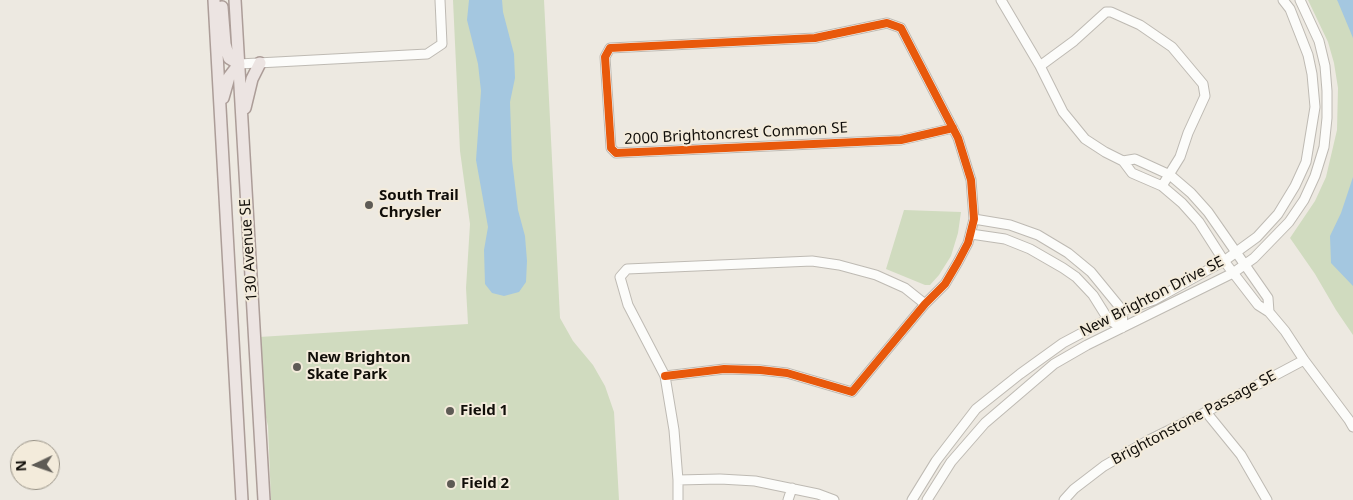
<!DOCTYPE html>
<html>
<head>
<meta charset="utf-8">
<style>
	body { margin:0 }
	#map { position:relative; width:1353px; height:500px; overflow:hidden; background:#ede9e1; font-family:"Noto Sans",sans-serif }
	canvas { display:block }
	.north { position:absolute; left:10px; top:440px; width:50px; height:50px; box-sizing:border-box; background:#f3ebdb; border:1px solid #999387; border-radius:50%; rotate:267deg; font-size:14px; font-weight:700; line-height:20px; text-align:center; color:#110e09 }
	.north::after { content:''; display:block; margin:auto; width:18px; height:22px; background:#5e5b55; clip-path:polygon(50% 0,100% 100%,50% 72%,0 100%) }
</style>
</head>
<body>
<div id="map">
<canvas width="1353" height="500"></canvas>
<div class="north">N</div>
</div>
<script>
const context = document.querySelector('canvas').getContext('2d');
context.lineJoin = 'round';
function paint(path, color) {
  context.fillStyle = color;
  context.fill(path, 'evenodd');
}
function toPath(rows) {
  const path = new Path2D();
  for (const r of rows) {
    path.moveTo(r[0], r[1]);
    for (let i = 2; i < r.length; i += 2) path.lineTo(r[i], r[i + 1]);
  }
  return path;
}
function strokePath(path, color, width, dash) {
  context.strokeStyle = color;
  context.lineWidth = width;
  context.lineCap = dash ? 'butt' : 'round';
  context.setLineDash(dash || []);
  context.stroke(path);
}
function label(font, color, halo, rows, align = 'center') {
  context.font = font + ' "Noto Sans",sans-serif';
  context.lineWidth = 4;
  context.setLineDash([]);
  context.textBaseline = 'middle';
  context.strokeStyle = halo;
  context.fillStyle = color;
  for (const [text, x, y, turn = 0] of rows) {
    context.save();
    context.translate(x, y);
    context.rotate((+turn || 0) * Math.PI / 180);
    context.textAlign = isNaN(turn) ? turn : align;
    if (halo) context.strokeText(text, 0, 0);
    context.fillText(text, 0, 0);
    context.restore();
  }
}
paint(toPath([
	[453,0,544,0,560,318,573,341,593,365,605,386,614,412,619,500,271,500,268,426,264,409,259,337,468,324,466,288,470,224,460,151],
	[1308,0,1353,0,1353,335,1336,310,1315,274,1290,238,1315,201,1326,177,1337,130,1338,88,1334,63,1328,42],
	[904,210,961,212,958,233,951,256,939,275,930,285,925,285,886,269]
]), '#d0dbbf');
paint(toPath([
	[469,0,502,0,503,12,514,54,515,78,510,102,512,160,518,210,525,236,527,261,526,282,519,292,504,296,492,293,485,284,484,250,488,227,476,160,481,91,478,64,467,20],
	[1337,0,1353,0,1353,38,1338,2],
	[1353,177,1353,286,1331,263,1330,236,1341,213]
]), '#a4c7e0');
const minor = toPath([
	[1001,0,1040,66,1063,112,1085,139,1105,152,1123,161,1132,173,1162,186,1182,203,1199,222,1224,261,1258,305,1269,312,1285,331,1304,360,1349,420,1353,427],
	[239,64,427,54,442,44,440,0],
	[1040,66,1074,41,1106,12,1111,12,1140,25,1172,47,1203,84,1205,96,1188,133,1180,157,1162,186],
	[1123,161,1135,159,1170,175,1191,193,1208,212,1268,298,1269,312],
	[974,219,1010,225,1038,235,1068,253,1091,272,1123,311,1122,328],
	[971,234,1005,239,1030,249,1063,268,1076,277,1093,295,1108,319,1122,328],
	[665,376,724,369,760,370,787,373,852,392,925,304,945,284,958,262,968,243,974,219,971,180,958,138,901,28,887,23,815,38,610,48,605,57,611,148,616,153,901,140,953,128],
	[1206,412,1241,455,1267,500],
	[678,480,674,430,665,376,628,305,620,277,627,269,812,261,839,265,876,275,905,288,925,304],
	[678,500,678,480,720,479,755,481,818,494,834,500],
	[788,500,792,488],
	[912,500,936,461,976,409,1020,374,1063,343,1123,311,1154,300,1224,261,1257,237,1278,214,1295,186,1306,162,1315,107,1312,74,1308,55,1290,9,1283,0],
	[927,500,951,462,985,423,1054,364,1087,345,1233,273,1254,258,1289,222,1304,200,1315,176,1324,147,1327,118,1327,91,1325,66,1319,41,1300,0],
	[1064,500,1074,489,1104,466,1149,440,1206,412,1304,360]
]);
const major = toPath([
	[214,0,242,500],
	[235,0,264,500],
	[222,7,225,44,229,58,239,64],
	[223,98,229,77,239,64],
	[245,108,252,79,260,63]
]);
strokePath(minor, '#bebab3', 11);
strokePath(major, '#ac9d98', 14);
strokePath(minor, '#fcfcfa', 9);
strokePath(major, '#ece4e2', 11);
strokePath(toPath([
	[665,376,724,369,760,370,787,373,852,392,925,304,945,284,958,262,968,243,974,219,971,180,958,138,901,28,887,23,815,38,610,48,605,57,611,148,616,153,901,140,953,128]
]), '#e8590c', 8);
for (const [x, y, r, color] of [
	[369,205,5,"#5e5b55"],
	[297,367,5,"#5e5b55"],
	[450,411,5,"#5e5b55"],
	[451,484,5,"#5e5b55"]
]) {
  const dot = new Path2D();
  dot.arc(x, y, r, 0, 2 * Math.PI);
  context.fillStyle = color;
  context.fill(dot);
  strokePath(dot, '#f3ebdb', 2);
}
label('15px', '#110e09', '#f3ebdb', [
	["2000 Brightoncrest Common SE",736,134,-3],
	["130 Avenue SE",249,250,-94],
	["New Brighton Drive SE",1152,297,-27],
	["Brightonstone Passage SE",1194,418,-28]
]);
label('bold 15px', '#110e09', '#f3ebdb', [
	["South Trail",379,196],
	["Chrysler",379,213],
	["New Brighton",307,358],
	["Skate Park",307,375],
	["Field 1",460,411],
	["Field 2",461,484]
], 'left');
</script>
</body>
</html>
